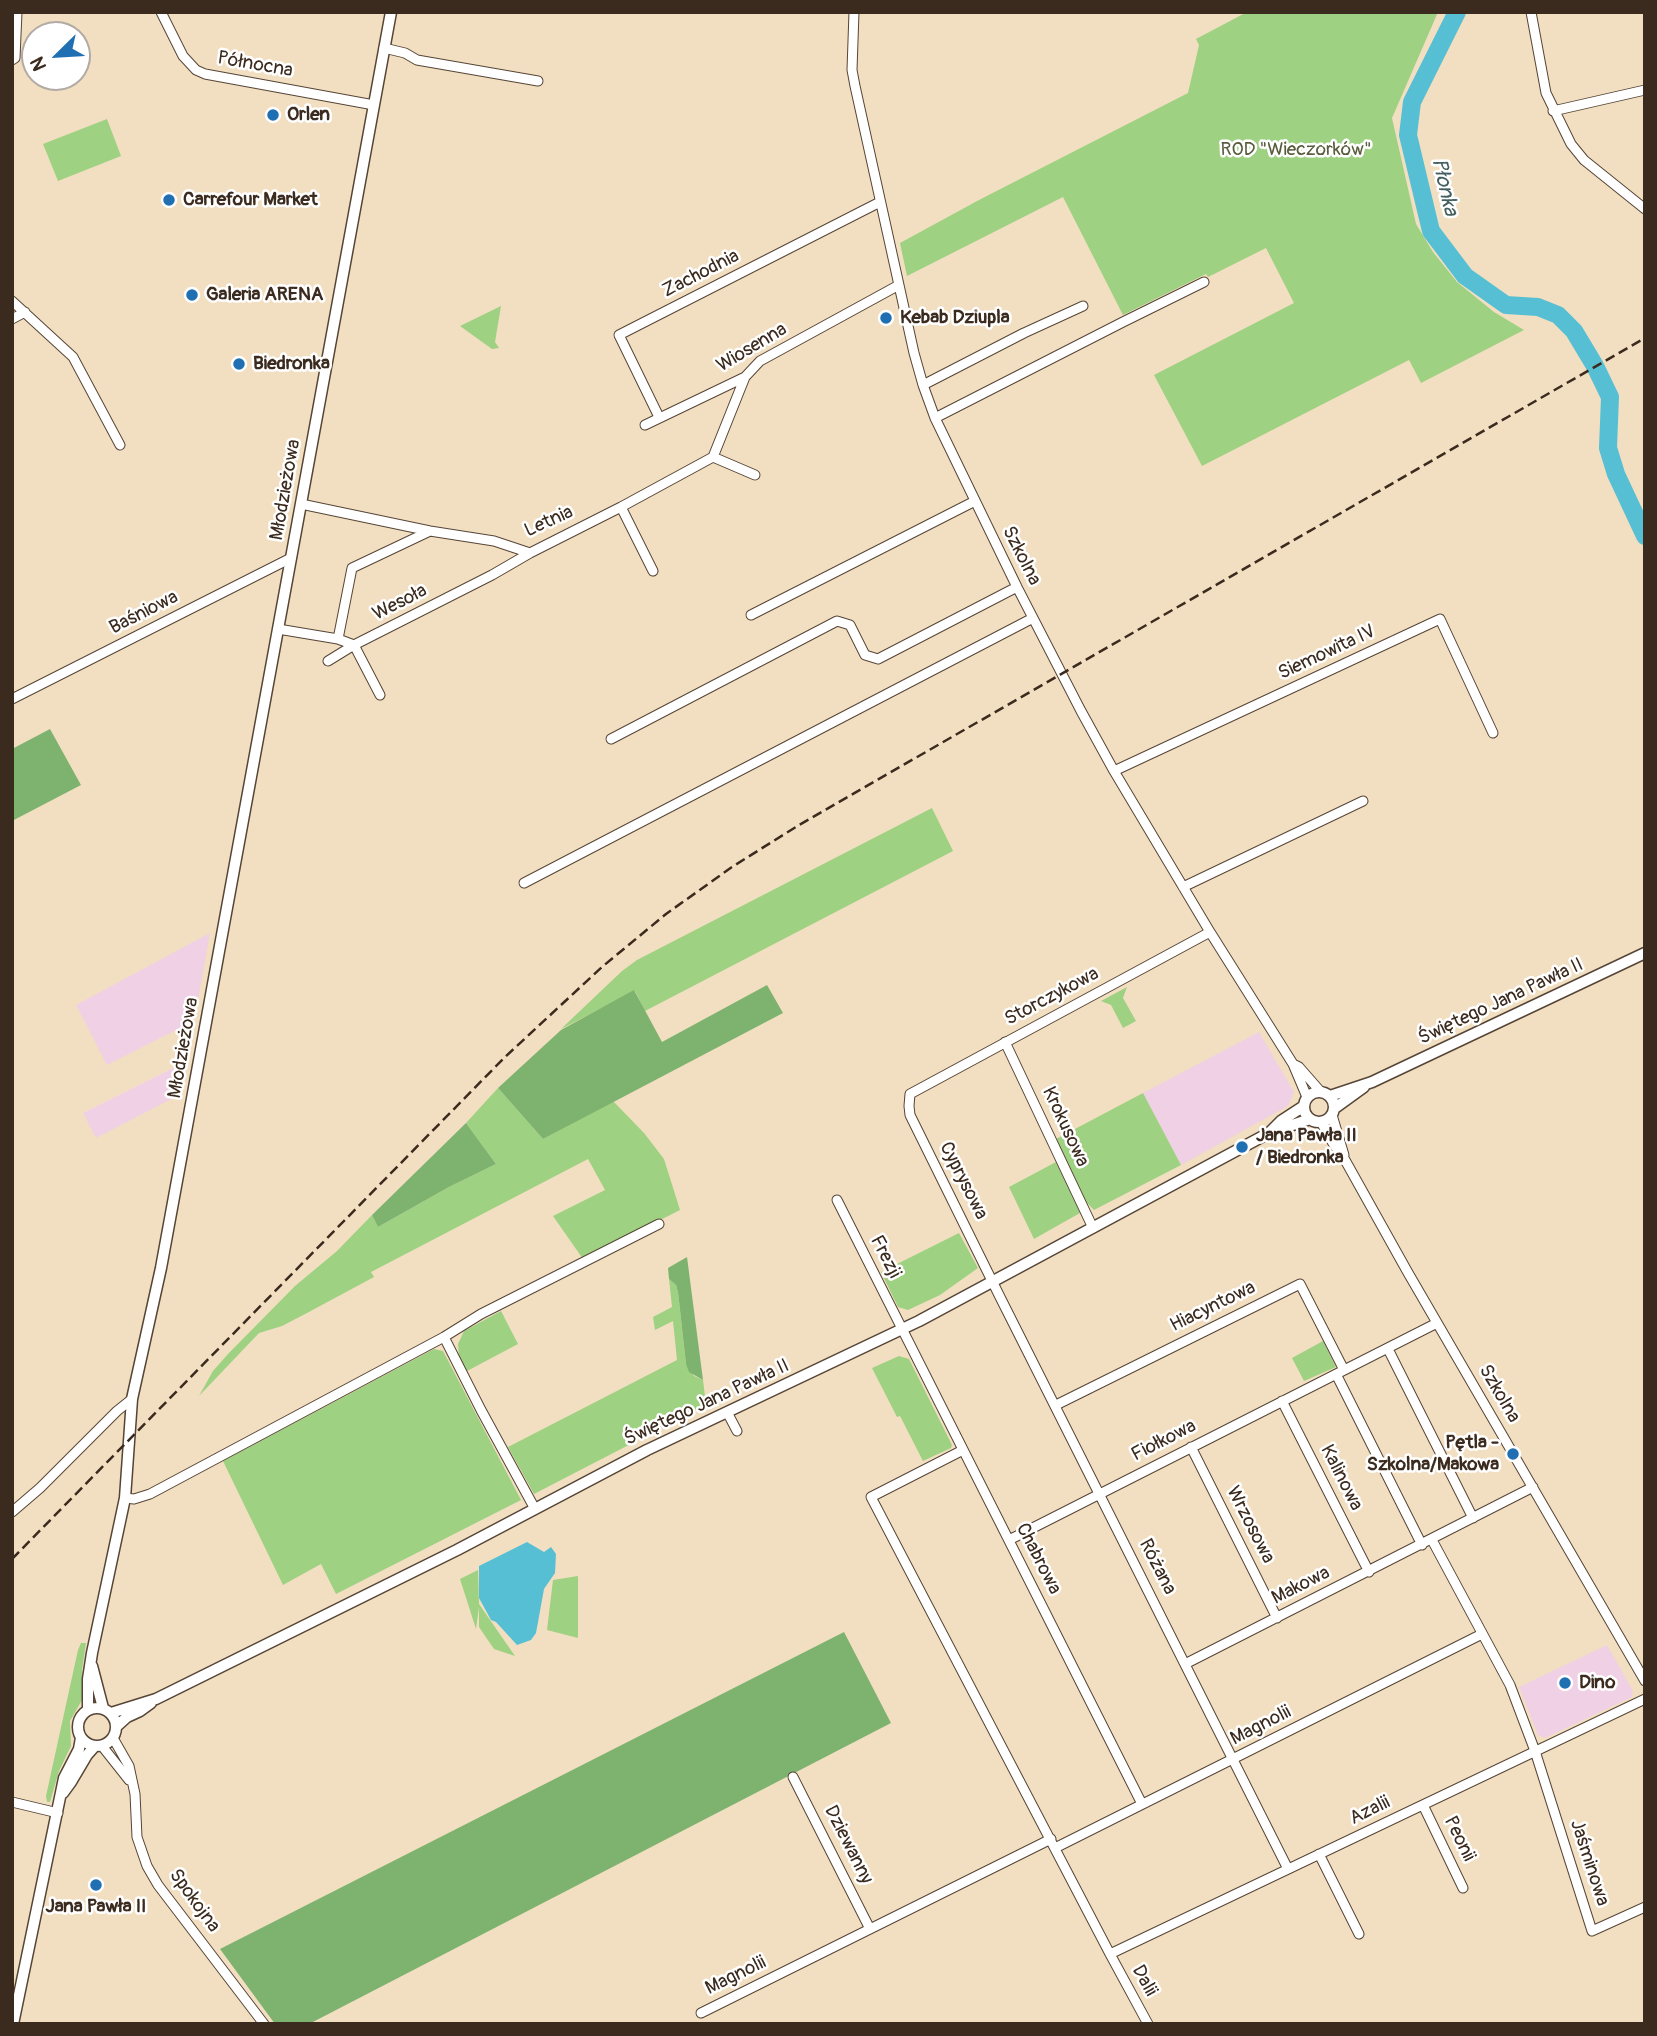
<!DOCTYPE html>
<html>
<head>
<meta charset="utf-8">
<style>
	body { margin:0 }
	#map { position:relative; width:1657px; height:2036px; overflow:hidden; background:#f2dfc1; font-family:Pangolin,sans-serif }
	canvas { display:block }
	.frame { position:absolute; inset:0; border:14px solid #3b2a1e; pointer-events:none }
	.north { position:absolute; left:21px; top:21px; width:70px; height:70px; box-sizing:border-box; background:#fff; border:2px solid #b1aaa5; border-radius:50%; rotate:246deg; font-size:19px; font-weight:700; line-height:28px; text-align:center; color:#3b2a1e }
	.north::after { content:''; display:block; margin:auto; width:24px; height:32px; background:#1f6fb2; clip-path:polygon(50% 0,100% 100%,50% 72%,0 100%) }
</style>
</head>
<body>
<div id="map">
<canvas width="1657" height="2036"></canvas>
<div class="frame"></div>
<div class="north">N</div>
</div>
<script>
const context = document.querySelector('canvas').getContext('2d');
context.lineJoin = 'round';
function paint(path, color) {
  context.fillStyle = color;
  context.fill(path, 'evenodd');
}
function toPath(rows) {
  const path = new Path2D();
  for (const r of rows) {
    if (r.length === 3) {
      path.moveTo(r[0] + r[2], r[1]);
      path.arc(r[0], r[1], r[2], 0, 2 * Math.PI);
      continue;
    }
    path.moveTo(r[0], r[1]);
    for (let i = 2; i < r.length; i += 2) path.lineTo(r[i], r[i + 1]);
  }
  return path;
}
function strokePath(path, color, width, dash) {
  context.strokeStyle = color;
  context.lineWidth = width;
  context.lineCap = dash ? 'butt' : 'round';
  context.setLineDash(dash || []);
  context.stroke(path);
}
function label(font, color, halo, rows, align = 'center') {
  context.font = font + ' Pangolin,sans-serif';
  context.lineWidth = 5;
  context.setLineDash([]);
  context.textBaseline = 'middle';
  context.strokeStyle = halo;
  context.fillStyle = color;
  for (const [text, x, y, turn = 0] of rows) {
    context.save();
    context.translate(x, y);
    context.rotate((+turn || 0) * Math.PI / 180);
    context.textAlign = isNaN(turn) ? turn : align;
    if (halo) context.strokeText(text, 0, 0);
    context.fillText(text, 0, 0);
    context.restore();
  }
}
paint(toPath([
	[210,933,194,1021,107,1065,76,1005],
	[1259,1032,1294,1092,1288,1106,1181,1165,1143,1093],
	[187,1061,181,1094,96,1138,83,1113],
	[1607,1645,1633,1691,1632,1697,1545,1738,1538,1735,1519,1687]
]), '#f0d0e4');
paint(toPath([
	[1247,12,1438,12,1392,118,1416,224,1433,252,1457,282,1494,312,1524,330,1421,383,1409,360,1202,466,1154,375,1294,303,1266,248,1208,277,1206,274,1123,315,1063,197,907,276,900,243,979,200,1188,93,1199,45,1196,39],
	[107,119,121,156,58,181,43,144],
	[501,306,495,342,499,348,492,349,460,326],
	[932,808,953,851,645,1011,635,991,561,1029,622,971,637,960],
	[1127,987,1123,998,1136,1021,1123,1028,1111,1005,1101,1001],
	[498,1088,543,1139,613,1101,644,1133,664,1159,680,1210,583,1259,553,1216,605,1190,588,1159,371,1272,374,1277,307,1313,282,1326,259,1333,199,1396,213,1371,228,1354,295,1286,337,1251,372,1215,378,1227,449,1187,496,1164,466,1123],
	[1143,1093,1181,1165,1094,1210,1086,1202,1056,1139],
	[1056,1162,1080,1213,1034,1239,1009,1187],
	[959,1233,978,1268,940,1295,908,1310,898,1307,881,1272],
	[669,1279,676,1285,678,1292,686,1364,694,1376,703,1380,706,1405,534,1494,508,1447,677,1360,673,1321,655,1330,653,1317,672,1307],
	[501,1311,518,1344,467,1371,459,1358,458,1344,464,1331],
	[1323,1341,1336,1367,1304,1381,1292,1358],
	[434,1349,443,1351,521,1500,336,1594,321,1564,283,1585,223,1461],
	[899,1356,909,1359,952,1445,951,1448,923,1461,900,1416,897,1417,872,1368],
	[478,1570,479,1604,515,1656,494,1649,479,1627,479,1607,476,1629,460,1579],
	[578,1576,578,1638,547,1630,553,1580],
	[81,1643,86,1643,82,1670,82,1700,70,1721,71,1746,59,1771,50,1802,47,1802,46,1796,78,1650]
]), '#9ed181');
paint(toPath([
	[50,729,81,785,12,821,12,749],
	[767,985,783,1013,543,1139,498,1088,561,1030,634,990,662,1042],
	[466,1123,496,1164,449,1187,378,1227,372,1215],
	[687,1257,703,1380,689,1372,686,1364,678,1292,676,1285,669,1279,668,1268],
	[844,1632,891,1723,309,2024,275,2024,220,1949]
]), '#7eb36f');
paint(toPath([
	[527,1542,544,1552,551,1547,556,1554,555,1573,544,1589,536,1633,531,1640,517,1645,496,1622,491,1620,479,1598,479,1566]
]), '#57bfd4');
strokePath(toPath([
	[1457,12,1412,102,1408,135,1431,231,1465,276,1506,305,1538,307,1558,315,1574,331,1595,366,1610,397,1608,448,1616,474,1645,536]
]), '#57bfd4', 18);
const minor = toPath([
	[161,12,183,56,196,70,205,74,374,105],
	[854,12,852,70,855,86,914,353,923,385,935,418,1017,587,1081,711,1114,771,1210,932,1293,1064,1307,1097],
	[1531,12,1546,93,1571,144,1584,160,1645,209],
	[384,48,405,53,417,60,538,81],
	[12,60,15,58,17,12],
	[1553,111,1645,90],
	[12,301,73,357,120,445],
	[12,319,25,312],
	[923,385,1024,333,1083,306],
	[659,417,619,335,880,202],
	[935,418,1123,322,1204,282],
	[645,425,745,377,760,361,899,285],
	[713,457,755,475],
	[301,504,430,531,494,541,530,553,621,507,713,457,745,377],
	[621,507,653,571],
	[751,615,975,501],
	[278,629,338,639,354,645,492,575,530,553],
	[338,639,352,568,430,531],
	[328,661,354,645,380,695],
	[12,699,291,558],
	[611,739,837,621,850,625,865,655,878,659,1017,587],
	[1114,771,1440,619,1493,733],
	[524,883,1033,618],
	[1183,887,1363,801],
	[1210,932,910,1094,909,1106,910,1115,1000,1297,1288,1869],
	[1005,1042,1093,1228],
	[1293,1064,1299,1067,1320,1091],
	[1332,1115,1344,1155],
	[1321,1122,1334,1145,1345,1160,1407,1271,1645,1681],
	[837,1200,1142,1804],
	[444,1337,481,1410,535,1509],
	[1388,1349,1473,1518],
	[1336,1374,1422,1545],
	[1282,1401,1369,1572],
	[1056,1405,1300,1284,1344,1370],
	[727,1412,737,1431],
	[1191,1447,1277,1618],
	[963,1450,871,1497,1110,1954,1148,2024],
	[125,1498,134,1499,150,1494,444,1337,481,1314,659,1224],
	[12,1512,40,1488,117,1411,132,1399],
	[1009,1540,1437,1323],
	[1432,1540,1510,1685,1535,1751,1592,1931,1645,1907],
	[1185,1664,1533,1487],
	[113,1738,129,1766,135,1794,137,1837,147,1866,158,1885,264,2024],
	[102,1746,129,1780],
	[793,1777,870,1929],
	[12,1802,58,1813],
	[1423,1805,1463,1888],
	[1055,1848,1482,1634],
	[1319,1854,1359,1934],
	[1110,1954,1645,1699],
	[701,2013,1051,1839]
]);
const tertiary = toPath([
	[1319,1107,15],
	[1330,1096,1372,1082,1645,953],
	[1335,1108,1364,1087],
	[1270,1132,1281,1121,1304,1106],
	[92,1666,103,1708],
	[97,1727,19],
	[88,1710,88,1679,92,1653,125,1498,132,1399,161,1268,391,12],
	[111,1713,156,1699,457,1550,647,1450,919,1321,1269,1133,1310,1119],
	[117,1726,127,1717,140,1711,151,1703],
	[63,1793,71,1782,87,1755,95,1746],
	[13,2024,64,1778,79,1749,81,1738]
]);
strokePath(minor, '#564536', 11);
strokePath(tertiary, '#564536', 13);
strokePath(minor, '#fff', 9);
strokePath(tertiary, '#fff', 10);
strokePath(toPath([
	[12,1559,505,1057,602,967,666,914,732,867,799,825,1645,338]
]), '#3b2a1e', 2.5, [10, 5]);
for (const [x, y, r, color] of [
	[273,115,7,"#1f6fb2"],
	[169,200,7,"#1f6fb2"],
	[192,295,7,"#1f6fb2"],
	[886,318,7,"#1f6fb2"],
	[239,364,7,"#1f6fb2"],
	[1242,1147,7,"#1f6fb2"],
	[1513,1454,7,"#1f6fb2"],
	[1565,1683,7,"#1f6fb2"],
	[96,1885,7,"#1f6fb2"]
]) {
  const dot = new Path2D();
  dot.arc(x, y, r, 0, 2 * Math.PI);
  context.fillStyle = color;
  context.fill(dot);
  strokePath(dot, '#fff', 2.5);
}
label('19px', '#3b2a1e', '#fff', [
	["Północna",255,65,10],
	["Zachodnia",701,274,-27],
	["Wiosenna",752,348,-31],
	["Młodzieżowa",286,490,-80],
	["Letnia",549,522,-24],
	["Szkolna",1021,556,63],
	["Wesoła",400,603,-27],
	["Baśniowa",144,613,-27],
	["Siemowita IV",1327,653,-25],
	["Storczykowa",1052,997,-28],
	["Świętego Jana Pawła II",1501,1002,-25],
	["Młodzieżowa",184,1048,-80],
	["Krokusowa",1065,1127,65],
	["Cyprysowa",963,1181,63],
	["Frezji",885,1257,63],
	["Hiacyntowa",1213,1307,-26],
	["Szkolna",1499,1394,60],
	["Świętego Jana Pawła II",707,1403,-25],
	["Fiołkowa",1164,1441,-27],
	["Kalinowa",1341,1478,63],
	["Wrzosowa",1250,1525,63],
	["Chabrowa",1038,1559,63],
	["Różana",1157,1567,63],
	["Makowa",1301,1586,-27],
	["Magnolii",1261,1726,-27],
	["Azalii",1370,1811,-26],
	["Peonii",1459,1839,64],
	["Dziewanny",848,1845,63],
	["Jaśminowa",1589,1863,72],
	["Spokojna",194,1901,54],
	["Magnolii",736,1976,-26],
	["Dalii",1144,1981,61]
]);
label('bold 19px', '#3b2a1e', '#fff', [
	["Orlen",287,115],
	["Carrefour Market",183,200],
	["Galeria ARENA",206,295],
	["Kebab Dziupla",900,318],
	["Biedronka",253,364],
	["Jana Pawła II",1256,1136],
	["/ Biedronka",1256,1158],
	["Pętla -",1499,1443,"right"],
	["Szkolna/Makowa",1499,1465,"right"],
	["Dino",1579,1683],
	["Jana Pawła II",96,1907,"center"]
], 'left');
label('19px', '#595c3c', '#fff', [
	["ROD \"Wieczorków\"",1296,150]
]);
label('italic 21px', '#455e5e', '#fff', [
	["Płonka",1444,187,77]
]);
</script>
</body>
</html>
